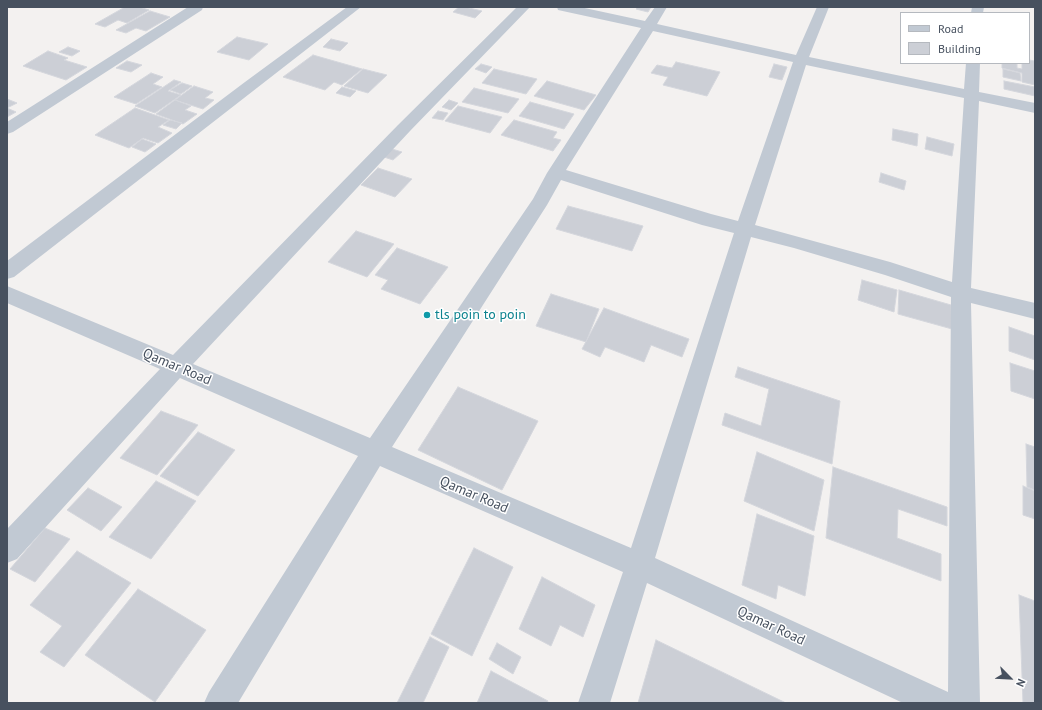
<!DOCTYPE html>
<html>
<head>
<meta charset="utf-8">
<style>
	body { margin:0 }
	#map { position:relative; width:1042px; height:710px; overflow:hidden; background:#f3f1f0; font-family:"PT Sans",sans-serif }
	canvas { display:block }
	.frame { position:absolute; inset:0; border:8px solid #47515f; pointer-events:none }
	.legend { position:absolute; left:900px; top:12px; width:130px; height:52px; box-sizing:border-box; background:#fff; border:1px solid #b5b9bf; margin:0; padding:5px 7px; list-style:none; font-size:12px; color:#47515f }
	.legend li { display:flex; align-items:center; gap:8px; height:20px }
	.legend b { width:20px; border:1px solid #b5b9bf }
	.north { position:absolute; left:990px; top:658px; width:40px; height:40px; -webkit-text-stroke:3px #fff; paint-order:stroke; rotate:114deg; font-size:11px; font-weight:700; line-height:16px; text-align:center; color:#47515f }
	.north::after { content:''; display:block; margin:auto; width:14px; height:18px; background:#47515f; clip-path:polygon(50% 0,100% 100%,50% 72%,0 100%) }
</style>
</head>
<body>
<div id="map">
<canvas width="1042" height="710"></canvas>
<div class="frame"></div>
<ul class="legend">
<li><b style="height:5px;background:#c1c9d3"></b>Road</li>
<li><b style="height:11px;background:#cccfd6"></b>Building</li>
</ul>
<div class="north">N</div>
</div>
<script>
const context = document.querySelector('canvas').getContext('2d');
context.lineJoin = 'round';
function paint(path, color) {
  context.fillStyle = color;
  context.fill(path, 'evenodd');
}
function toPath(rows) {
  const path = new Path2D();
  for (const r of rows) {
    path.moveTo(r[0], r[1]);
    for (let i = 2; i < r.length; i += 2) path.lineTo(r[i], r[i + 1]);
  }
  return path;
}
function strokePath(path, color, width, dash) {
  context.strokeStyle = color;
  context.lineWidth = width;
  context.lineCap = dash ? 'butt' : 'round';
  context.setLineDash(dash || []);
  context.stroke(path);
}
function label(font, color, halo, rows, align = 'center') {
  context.font = font + ' "PT Sans",sans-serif';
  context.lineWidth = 3;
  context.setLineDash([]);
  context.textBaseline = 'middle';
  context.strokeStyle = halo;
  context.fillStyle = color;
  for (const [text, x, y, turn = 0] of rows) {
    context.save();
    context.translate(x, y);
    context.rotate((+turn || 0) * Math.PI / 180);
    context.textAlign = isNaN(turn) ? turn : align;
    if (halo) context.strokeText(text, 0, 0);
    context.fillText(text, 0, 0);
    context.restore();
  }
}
const building = toPath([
	[125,7,139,7,149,10,127,23,118,20,105,27,95,24,125,7],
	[459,7,465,7,482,11,475,18,453,12,459,7],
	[638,7,651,7,648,12,636,9,638,7],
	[150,11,170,17,146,31,136,28,126,33,116,30,150,11],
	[237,37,268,44,249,60,217,52,237,37],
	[331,39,348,43,340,51,323,47,331,39],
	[68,47,80,51,72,56,59,52,68,47],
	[48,51,68,58,64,60,87,67,66,80,23,66,48,51],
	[313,55,362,69,342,85,334,82,325,90,283,77,313,55],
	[1029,60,1035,61,1035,85,1022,82,1022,73,1002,68,1002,63,1013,63,1017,64,1017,68,1022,69,1022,63,1029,63,1029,60],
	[127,61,142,65,131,72,116,68,127,61],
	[676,62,720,72,707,96,663,85,668,77,651,73,657,65,672,68,676,62],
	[481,64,492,67,486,73,475,69,481,64],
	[774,64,787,67,782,80,769,77,774,64],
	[363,69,387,75,368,93,344,86,363,69],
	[494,69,537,79,526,94,482,83,494,69],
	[1003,69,1020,73,1021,81,1003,77,1003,69],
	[151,73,163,77,153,84,162,87,136,104,114,97,151,73],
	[174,80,181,82,168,91,181,95,155,113,135,106,174,80],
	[547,81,596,95,584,110,534,96,547,81],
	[1004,81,1035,87,1035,96,1004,89,1004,81],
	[182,83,192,86,181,94,170,90,182,83],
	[194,86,213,92,205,98,214,100,203,109,175,100,194,86],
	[342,87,356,91,350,97,336,93,342,87],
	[474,88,519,99,508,113,462,102,474,88],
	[7,99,17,103,7,108,7,99],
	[175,100,191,106,185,110,197,114,183,124,156,114,175,100],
	[449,100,458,103,451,110,442,107,449,100],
	[530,102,574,114,564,129,519,116,530,102],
	[458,106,502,117,490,133,445,121,458,106],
	[7,108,16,112,7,117,7,108],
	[135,108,169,120,158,127,172,133,158,143,143,138,129,148,95,135,135,108],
	[438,111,448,113,443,120,432,118,438,111],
	[170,120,182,123,176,129,163,125,170,120],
	[514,120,557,132,553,138,561,140,553,151,501,135,514,120],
	[893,129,918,134,917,146,892,140,893,129],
	[927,137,954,144,952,156,925,149,927,137],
	[142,139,156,144,145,152,132,147,142,139],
	[392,149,402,152,393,160,384,157,392,149],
	[378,168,412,179,395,197,361,185,378,168],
	[881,173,906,181,904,190,879,182,881,173],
	[568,206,643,226,632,251,556,229,568,206],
	[356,231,394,244,367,277,328,262,356,231],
	[397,248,448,267,420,304,381,289,388,280,375,275,397,248],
	[862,280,897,290,894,312,858,300,862,280],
	[899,290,951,305,952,329,898,314,899,290],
	[551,294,599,309,586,342,536,326,551,294],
	[604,308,689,339,682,357,651,345,644,362,605,347,600,357,582,349,604,308],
	[1009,327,1035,336,1035,360,1009,351,1009,327],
	[1010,363,1035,371,1035,399,1011,391,1010,363],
	[738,367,840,401,832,464,722,425,725,413,761,426,769,389,735,377,738,367],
	[458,387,538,421,502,490,418,450,458,387],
	[161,411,198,425,157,475,120,458,161,411],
	[198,432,235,450,198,496,160,476,198,432],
	[1026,444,1035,447,1035,490,1027,487,1026,444],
	[757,452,824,480,814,531,744,501,757,452],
	[833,467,947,507,947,526,898,509,897,538,941,554,941,581,826,538,833,467],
	[156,481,196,501,151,559,109,537,156,481],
	[1023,486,1035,491,1035,519,1023,515,1023,486],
	[88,488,122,507,101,531,67,510,88,488],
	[757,514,814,536,805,596,778,585,776,599,742,585,757,514],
	[45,528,70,539,35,582,10,569,45,528],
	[474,548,513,567,472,656,431,634,474,548],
	[77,551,131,583,64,667,40,652,62,626,30,605,77,551],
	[542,577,595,605,583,637,560,625,551,646,519,629,542,577],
	[138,589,206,630,155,702,85,655,138,589],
	[1019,595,1035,601,1035,703,1023,703,1019,595],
	[430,637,449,647,423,703,397,703,430,637],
	[656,640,786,703,638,703,656,640],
	[497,643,521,657,513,674,489,659,497,643],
	[491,671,548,701,547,703,477,703,491,671]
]);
paint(building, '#cccfd6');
strokePath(building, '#d4d6dc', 1);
paint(toPath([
	[188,7,203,7,202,10,13,132,7,134,7,122,188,7],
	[347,7,361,7,14,277,7,279,7,261,245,82,347,7],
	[517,7,530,7,410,131,193,364,370,438,533,199,547,173,641,28,558,10,557,7,580,7,645,21,655,7,667,7,657,24,796,55,817,7,829,7,809,57,964,89,966,63,980,63,979,92,1035,103,1035,113,979,101,971,288,1035,303,1035,319,971,303,980,703,903,703,647,583,610,703,578,703,623,572,380,466,238,703,204,703,209,692,358,456,180,378,17,559,7,563,7,529,160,369,7,303,7,286,173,355,398,125,517,7],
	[653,31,793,62,738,221,711,214,566,170,653,31],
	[806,65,964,98,952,282,890,262,755,225,806,65],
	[561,180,702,225,734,233,631,548,392,447,547,205,561,180],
	[751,237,794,248,885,275,951,297,948,692,655,558,751,237],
	[972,7,984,7,983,13,971,13,972,7]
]), '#c1c9d3');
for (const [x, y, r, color] of [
	[427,315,4,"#0f9aa8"]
]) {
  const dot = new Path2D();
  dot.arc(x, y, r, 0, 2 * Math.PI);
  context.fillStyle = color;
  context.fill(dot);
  strokePath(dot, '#fff', 1.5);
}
label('14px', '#0d838f', '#fff', [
	["tls poin to poin",435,315]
], 'left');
label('14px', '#47515f', '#fff', [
	["Qamar Road",177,367,23],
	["Qamar Road",474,495,23],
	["Qamar Road",771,626,25]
]);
</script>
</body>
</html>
